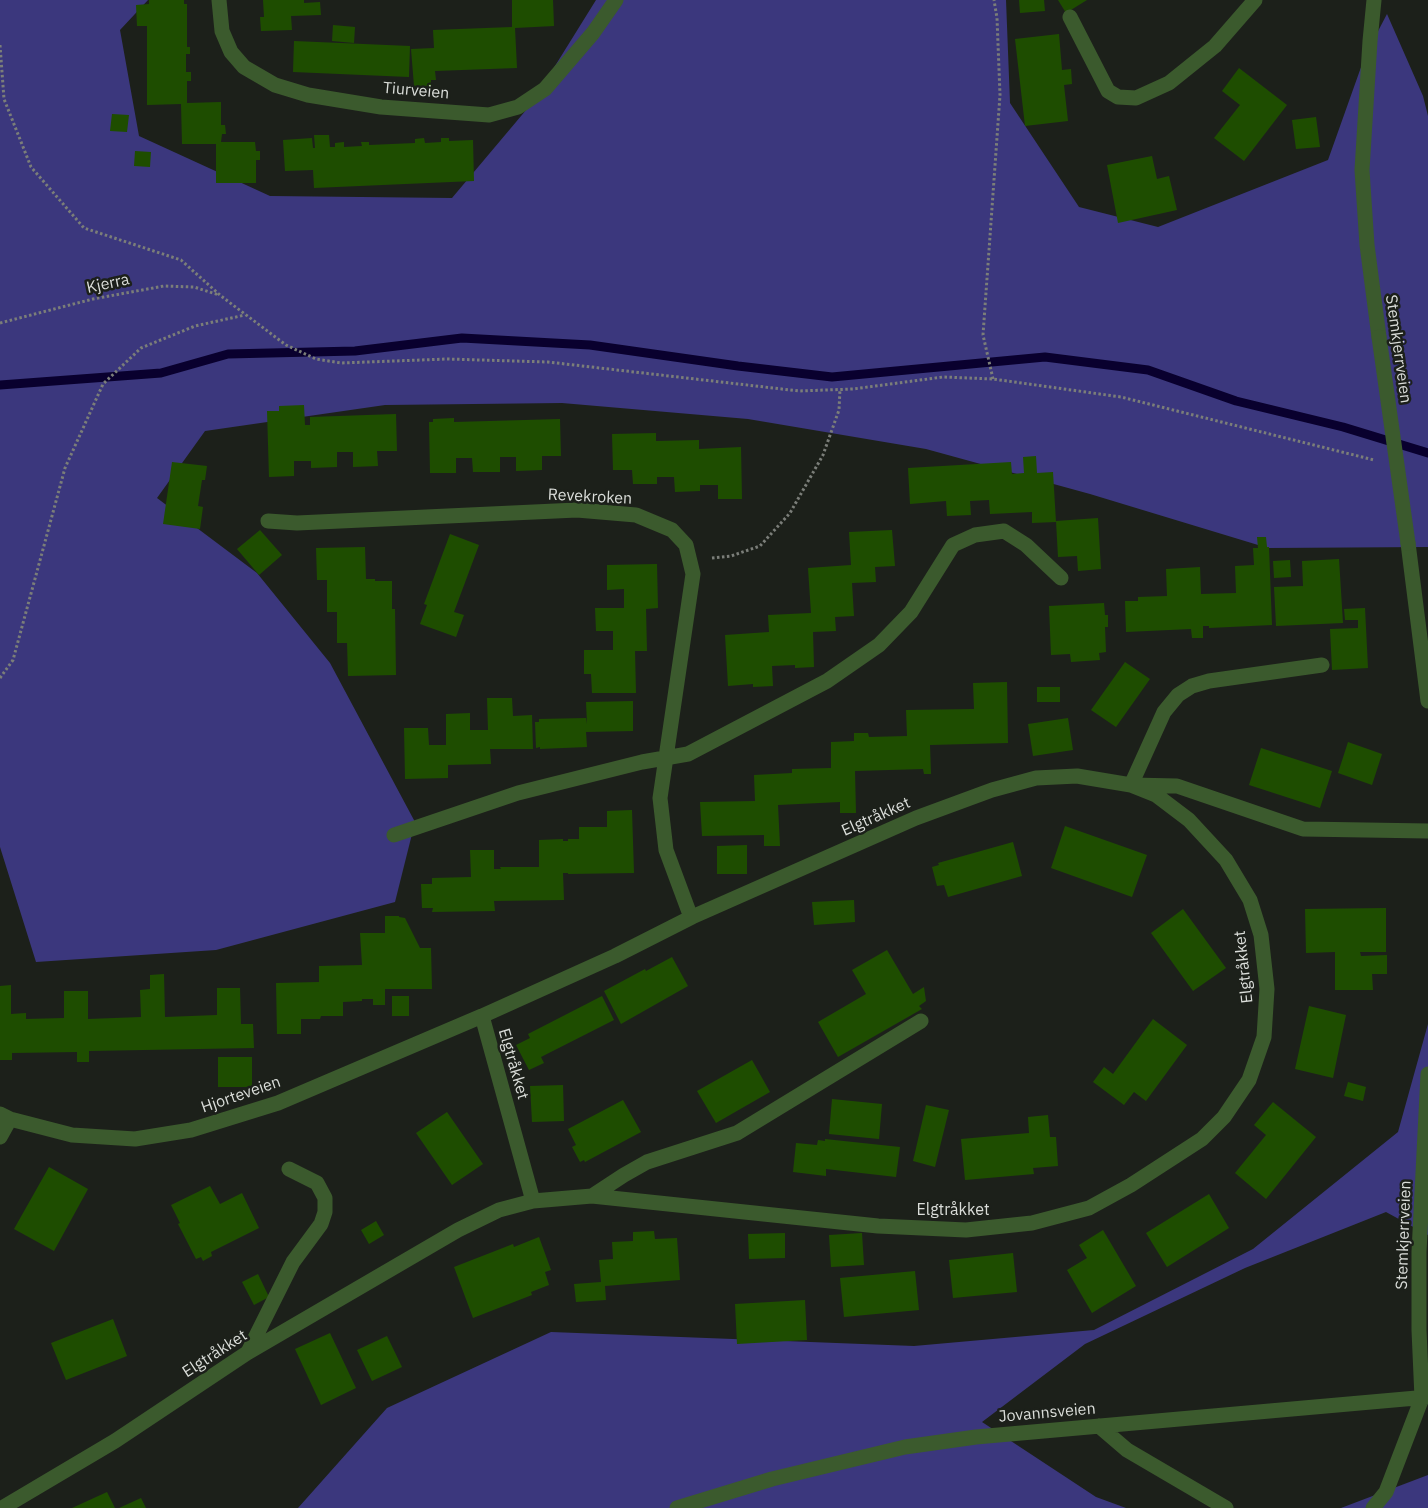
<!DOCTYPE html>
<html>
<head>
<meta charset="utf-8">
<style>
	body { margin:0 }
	canvas { display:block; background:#1c201a }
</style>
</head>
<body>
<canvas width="1428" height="1508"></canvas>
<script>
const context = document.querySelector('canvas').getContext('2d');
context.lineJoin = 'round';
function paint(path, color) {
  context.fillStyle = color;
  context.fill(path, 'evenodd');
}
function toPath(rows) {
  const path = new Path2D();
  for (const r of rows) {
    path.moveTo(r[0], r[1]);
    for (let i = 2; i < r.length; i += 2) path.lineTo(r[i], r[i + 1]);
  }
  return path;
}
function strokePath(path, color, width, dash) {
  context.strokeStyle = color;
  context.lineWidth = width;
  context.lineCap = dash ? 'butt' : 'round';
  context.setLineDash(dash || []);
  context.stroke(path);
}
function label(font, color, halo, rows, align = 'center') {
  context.font = font + ' "IBM Plex Sans",sans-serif';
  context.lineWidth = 5;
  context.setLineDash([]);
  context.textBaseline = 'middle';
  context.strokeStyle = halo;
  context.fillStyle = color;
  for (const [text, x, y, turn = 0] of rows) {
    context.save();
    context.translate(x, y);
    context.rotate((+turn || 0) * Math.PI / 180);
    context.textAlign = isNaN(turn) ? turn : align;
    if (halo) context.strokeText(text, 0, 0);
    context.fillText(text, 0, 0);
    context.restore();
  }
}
paint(toPath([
	[0,0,148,0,120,30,139,136,270,196,452,198,532,103,596,0,1006,0,1010,103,1079,207,1158,227,1328,160,1365,56,1387,14,1423,96,1428,116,1428,547,1268,548,1090,494,926,449,748,419,562,403,385,405,205,431,157,498,257,573,330,663,415,822,395,902,216,950,36,962,0,847],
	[1428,1024,1428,1235,1386,1212,1245,1268,1085,1344,982,1422,1096,1497,1126,1508,298,1508,387,1408,551,1332,914,1346,1094,1330,1253,1249,1398,1132],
	[1428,1475,1428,1508,1341,1508]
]), '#3b377d');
strokePath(toPath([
	[0,385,161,373,228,354,355,351,462,338,590,345,738,366,832,377,1045,357,1148,370,1236,401,1343,427,1428,453]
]), '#09002e', 9);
paint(toPath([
	[149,0,184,0,184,4,187,4,187,47,190,47,190,54,186,54,186,72,191,72,191,81,187,81,187,103,221,102,221,125,225,125,226,134,222,134,221,142,255,142,256,151,260,151,260,160,256,160,256,183,216,183,216,144,182,144,181,104,147,105,147,26,137,26,136,5,149,4],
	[263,0,304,0,304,3,320,2,321,15,291,16,292,30,261,31,260,17,264,17],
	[512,0,553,0,554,26,515,28,517,68,435,71,436,80,431,80,431,86,414,86,411,49,434,48,433,30,512,27],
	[1019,0,1044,0,1045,11,1020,13],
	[1058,0,1087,0,1066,13],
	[333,25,355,27,354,43,332,41],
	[1059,34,1062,70,1071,69,1072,84,1064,85,1068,121,1025,126,1015,39],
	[294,41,410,46,409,77,293,72],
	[1239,68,1287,105,1244,161,1214,138,1240,105,1222,91],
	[112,114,129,115,127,132,110,131],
	[1316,117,1320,147,1296,149,1292,120],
	[314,135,329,135,330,147,335,147,335,143,344,142,344,147,362,146,361,142,369,142,369,145,415,143,415,139,424,138,425,143,441,142,441,138,449,138,449,141,473,140,474,181,314,188,313,170,285,171,283,140,312,138,313,148,315,148],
	[135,151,151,152,150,167,134,166],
	[1152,156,1157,179,1169,176,1177,210,1118,223,1107,165],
	[304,405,305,425,310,425,310,417,396,414,397,451,377,451,378,466,353,467,353,452,337,452,337,467,311,468,311,461,294,461,294,476,269,477,267,411,279,411,279,406],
	[454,418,454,422,560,419,561,456,542,456,542,470,516,471,516,457,500,457,500,472,473,472,472,458,456,458,456,473,430,473,429,422,433,422,433,419],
	[656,433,656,441,699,440,699,449,741,447,742,499,718,499,718,485,700,485,700,491,675,492,674,477,657,477,657,484,633,484,632,470,613,470,612,434],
	[1036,456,1037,473,1053,472,1056,522,1032,523,1032,512,990,514,989,500,970,501,971,515,947,516,946,501,910,504,908,468,1011,462,1012,474,1024,473,1023,457],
	[172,462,207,466,205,480,202,480,198,506,203,507,200,529,163,524],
	[1098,518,1101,569,1078,571,1077,556,1058,557,1056,521],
	[260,530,282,555,259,575,237,549],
	[892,530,895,566,875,567,876,582,852,583,854,616,835,617,836,631,813,632,814,667,795,668,795,665,772,666,773,686,753,687,753,684,728,686,725,635,769,632,768,615,811,613,808,568,851,565,849,532],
	[450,534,479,545,454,612,464,615,456,637,420,624,427,605,424,604],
	[1257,537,1266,537,1267,547,1269,547,1272,625,1209,628,1209,626,1203,626,1203,638,1192,638,1191,629,1126,632,1125,601,1138,601,1138,597,1167,596,1166,569,1200,567,1201,594,1236,593,1235,566,1254,565,1253,548,1258,548],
	[365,547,366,579,375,579,375,581,392,581,392,609,395,609,396,675,348,676,347,643,337,643,337,612,327,612,327,580,317,580,316,548],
	[1339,559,1343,623,1276,626,1274,587,1303,586,1302,561],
	[1290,560,1291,577,1274,578,1273,561],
	[657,564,658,608,646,609,647,651,635,651,636,693,592,693,591,674,584,674,584,650,613,650,613,631,596,631,595,608,624,608,624,589,607,590,607,565],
	[1104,603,1105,615,1108,615,1108,627,1105,627,1106,652,1099,653,1100,660,1071,662,1070,654,1051,655,1049,606],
	[1365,608,1368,668,1332,670,1330,629,1358,628,1358,620,1345,620,1344,609],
	[1125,662,1150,679,1116,727,1091,710],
	[1007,682,1008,743,930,745,931,774,924,774,923,769,855,771,856,813,840,813,840,802,778,805,780,846,764,846,764,835,702,836,700,802,755,801,754,775,792,773,792,769,831,768,831,742,854,741,854,733,868,733,869,737,907,736,906,710,974,709,973,683],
	[1037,687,1060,687,1060,702,1037,702],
	[487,698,512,698,513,716,532,715,533,749,490,749,491,764,448,765,448,778,405,779,404,728,428,728,429,745,446,745,446,714,470,713,470,730,488,730],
	[633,701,633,731,586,732,587,747,540,749,540,747,536,748,535,722,539,722,539,719,586,718,587,724,586,702],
	[1068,718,1073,750,1033,756,1028,724],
	[1348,742,1382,754,1372,785,1338,773],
	[1261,748,1332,771,1320,808,1249,785],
	[632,810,634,873,568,874,568,873,563,873,564,900,494,901,495,911,432,912,433,908,422,908,421,884,432,884,432,878,471,877,470,850,494,850,494,869,501,869,500,867,539,867,539,840,563,839,563,841,568,841,568,839,579,839,579,827,607,827,607,811],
	[1065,826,1147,855,1132,897,1051,868],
	[1013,842,1022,876,948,897,944,885,937,886,932,867,939,865,938,863],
	[747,845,747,874,717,874,717,846],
	[854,900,855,922,814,925,812,902],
	[1386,908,1386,952,1360,952,1361,956,1387,955,1387,974,1372,974,1373,990,1335,990,1335,952,1306,953,1305,909],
	[1183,909,1226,968,1193,991,1151,933],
	[385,916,399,916,399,917,405,918,420,948,431,948,432,989,385,989,385,1005,373,1005,373,999,362,999,362,1001,343,1002,343,1016,321,1016,320,1019,301,1019,301,1034,277,1034,276,983,319,982,319,966,362,965,360,933,385,933],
	[887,950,913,994,924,987,926,1001,919,1006,922,1009,838,1057,818,1022,866,994,852,970],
	[672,957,688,986,621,1024,604,991,645,969,646,971],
	[164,974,165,1017,217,1015,217,988,240,988,241,1024,253,1024,254,1048,89,1051,89,1062,77,1062,77,1052,12,1053,12,1060,0,1060,0,986,11,985,11,1014,26,1013,26,1019,64,1018,64,991,88,991,88,1019,141,1017,140,990,150,989,150,975],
	[392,996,409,996,409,1016,392,1016],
	[602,996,614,1020,541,1057,544,1063,529,1070,516,1045,530,1038,528,1034],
	[1309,1006,1346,1015,1333,1078,1295,1069],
	[1153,1019,1187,1045,1146,1101,1134,1092,1124,1105,1093,1082,1104,1067,1113,1074],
	[218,1057,252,1057,252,1087,218,1087],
	[752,1060,770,1092,716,1123,697,1091],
	[1348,1082,1366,1087,1363,1101,1344,1096],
	[563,1085,564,1121,532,1122,530,1086],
	[832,1099,882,1104,879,1139,829,1134],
	[623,1100,641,1132,585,1162,584,1160,580,1162,572,1147,576,1145,568,1129],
	[1273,1102,1316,1137,1266,1199,1235,1173,1266,1135,1254,1125],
	[926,1105,949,1110,935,1167,913,1161],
	[447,1112,483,1164,452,1185,416,1133],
	[1048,1115,1050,1137,1056,1137,1058,1166,1033,1168,1034,1174,965,1180,961,1139,1029,1133,1028,1117],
	[825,1139,900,1147,896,1177,826,1169,826,1176,793,1172,796,1143,817,1145,818,1140,825,1141],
	[49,1167,88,1189,54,1251,14,1229],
	[210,1186,220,1204,242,1193,259,1228,211,1252,212,1256,203,1261,201,1257,196,1259,178,1224,180,1223,171,1205],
	[1209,1194,1229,1228,1167,1267,1146,1233],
	[376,1221,384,1235,369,1244,361,1230],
	[1103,1230,1136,1286,1092,1313,1067,1270,1087,1258,1079,1245],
	[654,1231,655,1239,677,1238,680,1280,605,1286,606,1300,576,1302,574,1284,601,1282,599,1260,613,1259,612,1242,633,1241,633,1232],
	[785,1233,785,1258,749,1259,748,1234],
	[862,1233,864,1265,831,1267,829,1235],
	[539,1237,551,1270,545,1272,549,1285,531,1292,532,1295,473,1318,454,1267,513,1244,514,1247],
	[1013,1253,1017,1292,953,1298,949,1260],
	[915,1271,919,1310,844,1317,840,1278],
	[258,1274,269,1297,254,1305,242,1282],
	[805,1300,807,1340,737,1344,735,1304],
	[113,1319,127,1356,66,1380,51,1343],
	[330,1333,356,1388,321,1405,295,1349],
	[387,1336,402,1367,372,1381,357,1350],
	[107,1492,115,1508,72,1508],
	[141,1498,146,1508,119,1508]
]), '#1e4d00');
strokePath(toPath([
	[0,45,4,99,31,167,84,228,181,260,221,296,286,345,316,359,341,363,447,359,548,362,799,391,853,389,943,377,993,379,1121,397,1374,460],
	[0,323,93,299,164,286,194,287,219,295],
	[993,379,983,335,1000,95,997,18,994,0],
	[712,558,731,556,760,546,790,513,823,455,839,410,840,389],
	[0,678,13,660,65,468,103,384,141,348,195,326,245,315]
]), '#7b7e79', 3, [2.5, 2.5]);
strokePath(toPath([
	[219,0,222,31,231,52,244,67,275,85,308,95,381,107,489,115,518,107,545,89,593,33,616,0],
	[1374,0,1370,41,1362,170,1367,245,1379,337],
	[1070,17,1108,91,1118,97,1136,98,1169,83,1215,46,1255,0],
	[268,521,297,523,577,510,636,515,672,530,686,545,693,574,660,798,666,850,689,912,692,917],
	[1408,543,1428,701],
	[1322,665,1209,681,1192,686,1178,695,1164,712,1131,785,1177,786,1303,829,1428,831],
	[394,835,518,793,642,762,688,754,827,681,879,645,911,612,953,545,975,535,1004,531,1026,545,1061,578],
	[0,1114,10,1119,72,1135,135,1139,191,1130,278,1103,482,1016],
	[0,1137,10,1119],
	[592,1196,624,1175,647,1162,737,1133,921,1021],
	[248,1352,293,1262,321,1224,325,1212,325,1198,317,1183,289,1169],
	[1099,1426,1127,1450,1226,1508],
	[2,1508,115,1441,247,1353,458,1230,499,1210,533,1201,592,1196,878,1226,966,1230,1032,1223,1089,1208,1131,1185,1202,1139,1224,1117,1249,1080,1264,1037,1267,989,1261,935,1250,900,1226,860,1189,820,1156,795,1131,785,1077,776,1036,778,992,790,916,818,692,917,615,956,482,1016,533,1201],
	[677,1508,772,1479,905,1447,976,1437,1428,1397],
	[1373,1508,1386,1492,1422,1398,1419,1330,1419,1252,1428,1074]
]), '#3b5a2d', 15);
strokePath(toPath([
	[1379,337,1408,543]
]), '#3b5a2d', 15);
label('16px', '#daddd9', '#1c201a', [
	["Tiurveien",416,91,5],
	["Kjerra",108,284,-12],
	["Stemkjerrveien",1398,349,82],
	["Revekroken",590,497,3],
	["Elgtråkket",876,817,-24],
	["Elgtråkket",1244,967,-96],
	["Elgtråkket",513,1064,74],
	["Hjorteveien",241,1095,-19],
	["Elgtråkket",953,1210],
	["Stemkjerrveien",1404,1235,-88],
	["Elgtråkket",215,1354,-33],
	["Jovannsveien",1047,1413,-5]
]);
</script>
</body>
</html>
